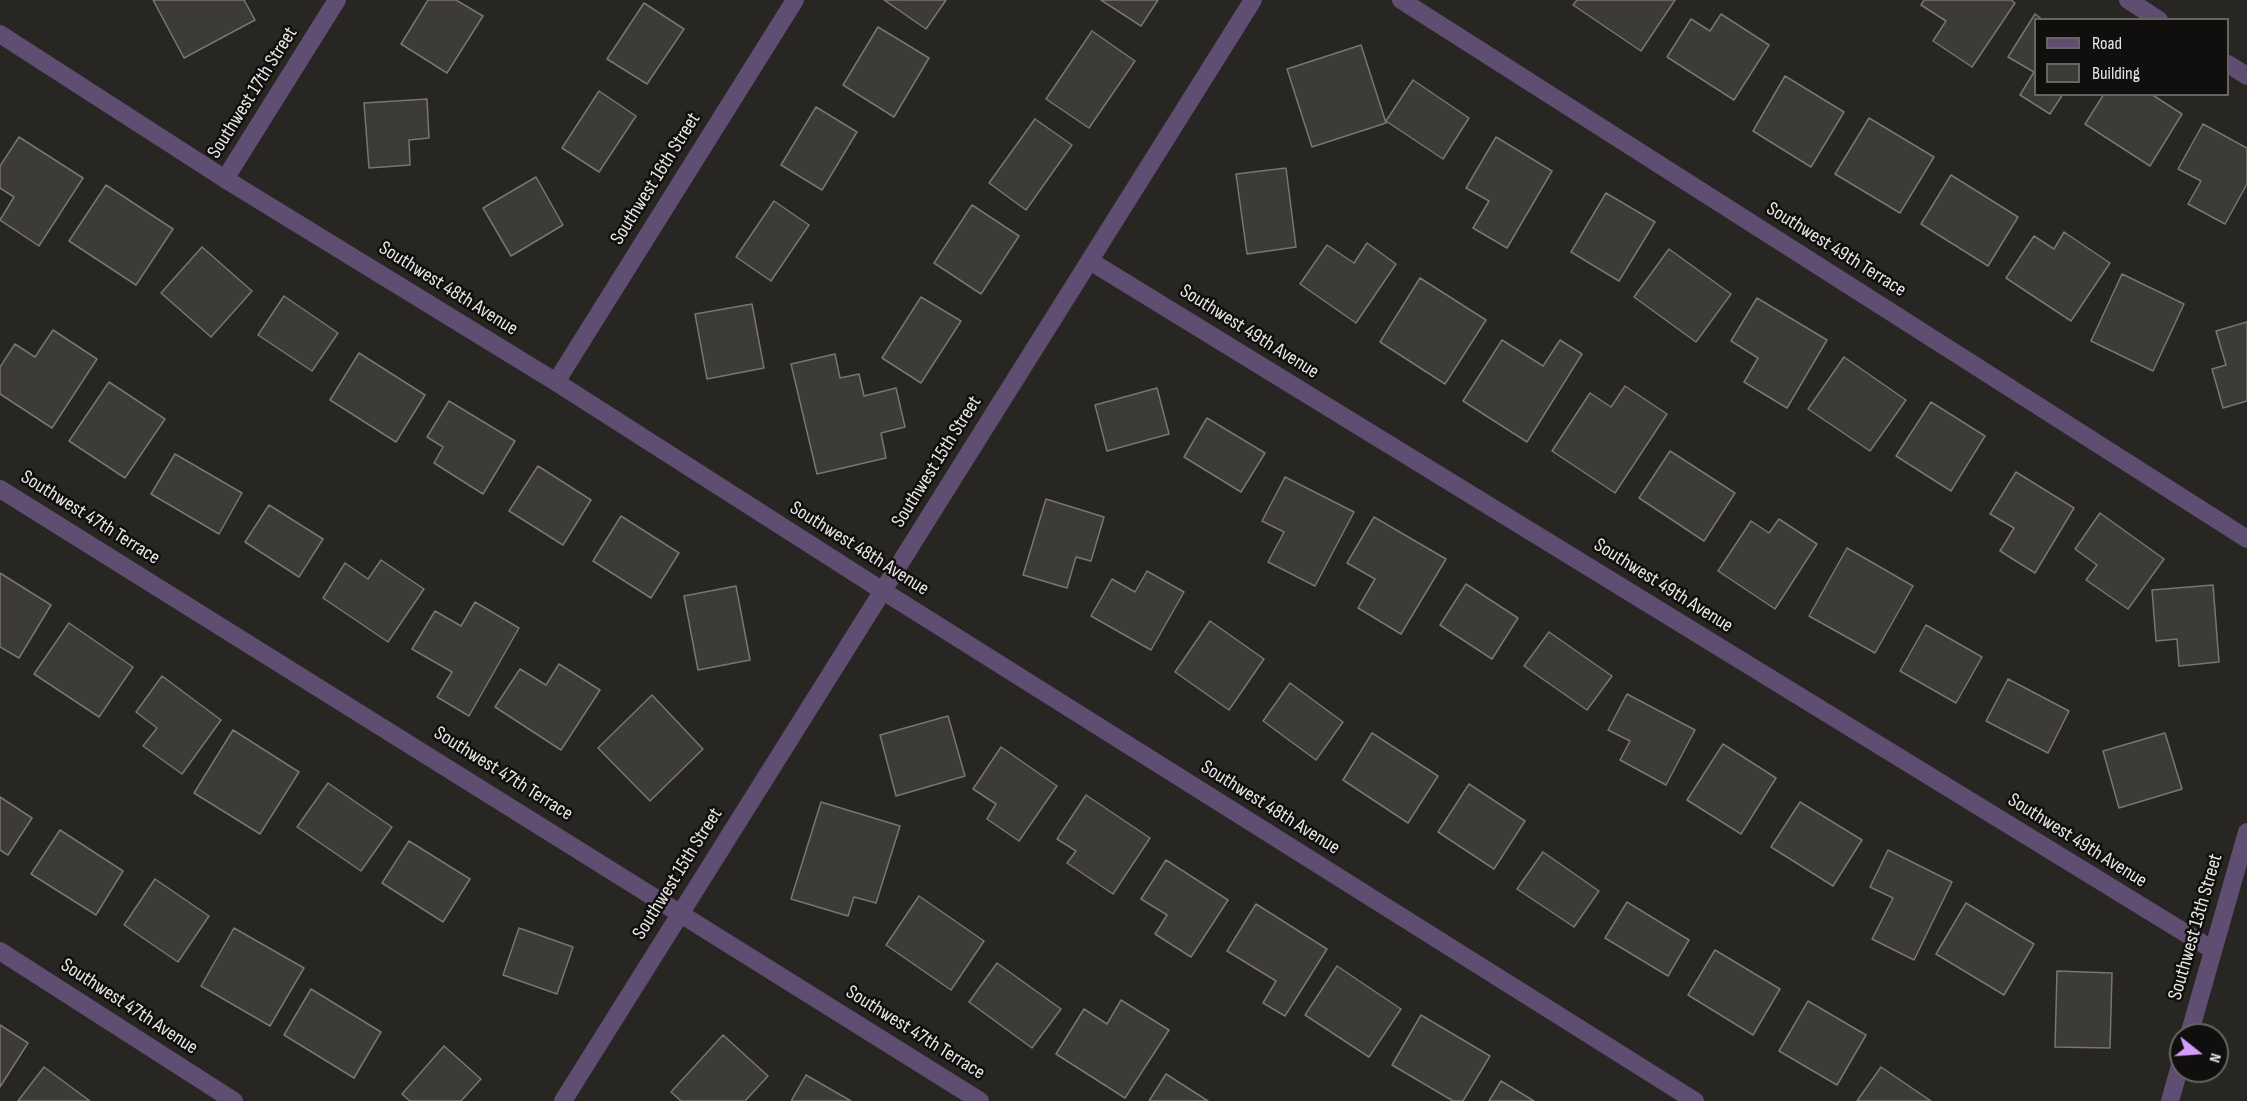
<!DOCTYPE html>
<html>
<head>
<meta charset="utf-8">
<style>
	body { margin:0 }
	#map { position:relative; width:2247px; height:1101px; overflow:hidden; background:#282623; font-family:"Sofia Sans Condensed",sans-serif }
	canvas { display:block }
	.legend { position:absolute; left:2034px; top:18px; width:195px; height:78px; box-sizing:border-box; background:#100f0e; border:2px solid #666564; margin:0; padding:8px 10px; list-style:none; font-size:18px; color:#e8e7e5 }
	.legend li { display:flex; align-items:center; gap:12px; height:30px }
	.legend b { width:30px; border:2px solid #666564 }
	.north { position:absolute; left:2169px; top:1023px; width:60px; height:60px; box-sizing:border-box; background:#100f0e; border:2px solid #666564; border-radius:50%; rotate:107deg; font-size:16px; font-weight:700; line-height:24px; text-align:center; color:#e8e7e5 }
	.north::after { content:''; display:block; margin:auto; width:21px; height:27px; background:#d49cfb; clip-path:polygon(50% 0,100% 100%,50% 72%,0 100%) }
</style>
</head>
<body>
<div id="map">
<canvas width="2247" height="1101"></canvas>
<ul class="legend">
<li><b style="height:8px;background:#604d72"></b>Road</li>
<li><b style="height:16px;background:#3c3b37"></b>Building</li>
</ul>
<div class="north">N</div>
</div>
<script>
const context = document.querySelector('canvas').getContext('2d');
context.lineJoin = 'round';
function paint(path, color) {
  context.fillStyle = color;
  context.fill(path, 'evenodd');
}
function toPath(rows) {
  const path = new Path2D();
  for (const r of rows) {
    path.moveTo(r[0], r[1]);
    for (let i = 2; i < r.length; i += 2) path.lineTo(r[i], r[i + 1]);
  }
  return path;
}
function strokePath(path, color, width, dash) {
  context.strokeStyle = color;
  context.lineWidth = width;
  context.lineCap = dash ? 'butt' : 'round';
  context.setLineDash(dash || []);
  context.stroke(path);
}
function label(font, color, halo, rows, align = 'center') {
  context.font = font + ' "Sofia Sans Condensed",sans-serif';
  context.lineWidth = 5;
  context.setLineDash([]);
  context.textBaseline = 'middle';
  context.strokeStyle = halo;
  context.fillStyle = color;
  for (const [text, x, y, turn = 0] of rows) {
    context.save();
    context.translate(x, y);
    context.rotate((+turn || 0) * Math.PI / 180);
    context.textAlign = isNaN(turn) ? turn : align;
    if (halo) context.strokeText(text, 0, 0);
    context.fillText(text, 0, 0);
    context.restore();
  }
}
const building = toPath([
	[153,0,244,0,255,20,184,58,153,0],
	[428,0,456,0,483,16,447,73,401,44,428,0],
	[884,0,946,0,926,29,884,0],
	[1101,0,1158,0,1141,26,1101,0],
	[1577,0,1675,0,1641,51,1573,5,1577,0],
	[1924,0,2011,0,2015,3,1972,67,1933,41,1946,21,1921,5,1924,0],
	[644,3,684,29,647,84,607,59,644,3],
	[1721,14,1769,45,1734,100,1667,57,1691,19,1710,31,1721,14],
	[2035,14,2043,20,2036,20,2036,94,2063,94,2050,114,2020,95,2034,72,2008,57,2035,14],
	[878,27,929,58,894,117,843,85,878,27],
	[1092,31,1135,61,1089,128,1046,99,1092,31],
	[1361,45,1386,123,1312,147,1287,69,1361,45],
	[1785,76,1844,112,1811,167,1753,131,1785,76],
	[1413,80,1469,118,1443,159,1386,121,1413,80],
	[599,91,636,116,599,172,562,148,599,91],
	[2104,94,2151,94,2182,114,2150,166,2085,124,2104,94],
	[427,99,429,138,409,140,410,165,369,168,364,103,427,99],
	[816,107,857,132,822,190,781,165,816,107],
	[1869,118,1934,157,1900,213,1835,174,1869,118],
	[1035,119,1072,145,1026,210,989,183,1035,119],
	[2203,124,2247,148,2247,184,2225,224,2188,204,2201,181,2178,169,2203,124],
	[19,137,83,178,39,246,0,220,14,197,0,188,0,166,19,137],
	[1496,137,1552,171,1507,248,1473,228,1489,201,1466,188,1496,137],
	[1286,168,1296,247,1247,254,1236,174,1286,168],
	[1951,175,2018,217,1988,266,1921,224,1951,175],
	[536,177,563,225,511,256,483,208,536,177],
	[106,185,173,229,136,285,69,241,106,185],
	[1606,193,1655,222,1619,281,1571,252,1606,193],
	[774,201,809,225,771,281,736,257,774,201],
	[972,205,1019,236,981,294,934,263,972,205],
	[2064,232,2110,263,2071,321,2006,278,2034,236,2054,249,2064,232],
	[1367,243,1396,264,1356,323,1300,284,1327,245,1354,263,1367,243],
	[202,247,252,291,211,337,161,293,202,247],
	[1669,249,1731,294,1696,342,1634,297,1669,249],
	[2122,274,2184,304,2153,371,2091,341,2122,274],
	[1420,278,1486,320,1445,384,1380,342,1420,278],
	[284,296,338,333,312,371,258,335,284,296],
	[921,297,961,321,921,383,882,358,921,297],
	[1757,298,1827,340,1787,408,1744,382,1758,358,1731,341,1757,298],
	[752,304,764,368,707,379,695,314,752,304],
	[2247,322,2247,401,2223,408,2212,369,2226,365,2216,331,2247,322],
	[53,330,97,359,52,428,0,394,0,367,15,344,35,357,53,330],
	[1502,340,1543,366,1560,340,1582,354,1527,442,1463,401,1502,340],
	[359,353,425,395,396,442,330,400,359,353],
	[835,354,840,378,859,374,864,396,896,388,905,427,881,433,886,458,817,474,791,364,835,354],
	[1844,357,1906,400,1870,451,1808,409,1844,357],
	[109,382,165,419,125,478,69,441,109,382],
	[1625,386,1667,414,1615,493,1552,451,1590,393,1611,407,1625,386],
	[1157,388,1169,434,1107,451,1095,405,1157,388],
	[449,401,515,441,483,494,434,463,443,447,427,437,449,401],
	[1931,402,1985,436,1951,491,1896,456,1931,402],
	[1207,418,1265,453,1241,492,1184,457,1207,418],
	[1670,451,1735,493,1704,541,1639,498,1670,451],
	[175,454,242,493,219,534,151,494,175,454],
	[538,466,591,500,563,545,509,511,538,466],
	[2016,472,2074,508,2035,573,2000,551,2014,528,1990,514,2016,472],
	[1285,477,1354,512,1315,586,1268,562,1284,532,1262,521,1285,477],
	[1046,499,1104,517,1091,561,1076,557,1067,588,1023,575,1046,499],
	[269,505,323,539,299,577,245,542,269,505],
	[2100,513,2164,559,2128,609,2086,580,2097,565,2075,549,2100,513],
	[621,516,679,553,651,598,593,561,621,516],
	[1374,517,1446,559,1401,634,1358,608,1375,579,1347,563,1374,517],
	[1779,519,1817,544,1775,609,1718,571,1751,521,1769,533,1779,519],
	[1847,548,1913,586,1875,653,1809,616,1847,548],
	[381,560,424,589,388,642,323,598,345,563,368,579,381,560],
	[1147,571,1184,592,1151,650,1091,616,1112,579,1135,592,1147,571],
	[0,573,51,605,19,658,0,647,0,573],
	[1466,584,1518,618,1492,659,1440,625,1466,584],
	[2213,585,2219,662,2179,666,2177,639,2156,641,2152,590,2213,585],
	[736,586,750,660,698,670,684,596,736,586],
	[475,602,519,628,469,716,437,697,452,672,412,649,435,611,461,626,475,602],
	[1210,621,1264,659,1229,710,1175,672,1210,621],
	[69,623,133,667,99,717,34,674,69,623],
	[1926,625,1982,657,1956,703,1900,671,1926,625],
	[1549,632,1612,676,1587,710,1524,666,1549,632],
	[559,664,600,690,561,750,495,707,520,669,546,685,559,664],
	[162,676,221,720,182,774,143,746,157,728,136,712,162,676],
	[2008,679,2069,711,2048,753,1986,721,2008,679],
	[1290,683,1343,722,1316,760,1263,721,1290,683],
	[1627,694,1695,730,1666,785,1620,760,1630,741,1608,730,1627,694],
	[652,695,703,749,650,801,598,748,652,695],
	[948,716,965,776,896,796,880,735,948,716],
	[233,730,299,772,260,834,194,793,233,730],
	[1372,733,1438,776,1408,823,1343,780,1372,733],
	[2165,733,2182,789,2119,808,2103,751,2165,733],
	[1723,744,1776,778,1741,834,1687,800,1723,744],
	[1001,747,1057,786,1019,841,987,819,996,804,973,789,1001,747],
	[328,783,392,827,361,871,297,827,328,783],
	[1469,784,1525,821,1494,869,1438,832,1469,784],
	[1086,795,1150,838,1113,894,1067,863,1076,851,1057,839,1086,795],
	[0,797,32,818,8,855,0,850,0,797],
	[821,802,900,826,876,903,854,897,848,916,791,899,821,802],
	[1800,802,1862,840,1833,886,1771,847,1800,802],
	[60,830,123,871,96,915,31,874,60,830],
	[409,841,470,879,443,922,382,883,409,841],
	[1888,850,1952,882,1914,960,1872,939,1893,898,1870,887,1888,850],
	[1543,852,1599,891,1574,927,1517,889,1543,852],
	[1166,860,1228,900,1191,957,1155,934,1167,915,1141,899,1166,860],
	[155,879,209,916,178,962,124,925,155,879],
	[919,896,984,941,951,990,886,945,919,896],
	[1627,902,1689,940,1668,976,1605,938,1627,902],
	[1966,903,2034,944,2004,995,1936,954,1966,903],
	[1256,904,1327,949,1285,1016,1263,1003,1276,981,1227,951,1256,904],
	[234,928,304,968,270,1026,201,986,234,928],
	[519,928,573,947,557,994,503,975,519,928],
	[1715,950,1780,989,1753,1035,1688,995,1715,950],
	[997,963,1061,1009,1032,1048,969,1002,997,963],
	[1337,966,1401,1009,1369,1057,1305,1015,1337,966],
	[2057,971,2112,973,2110,1048,2055,1047,2057,971],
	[311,989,381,1032,354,1078,284,1035,311,989],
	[1121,1000,1169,1030,1125,1098,1056,1054,1084,1009,1107,1024,1121,1000],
	[1808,1001,1866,1035,1837,1085,1779,1051,1808,1001],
	[1421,1015,1490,1056,1463,1101,1453,1101,1392,1065,1421,1015],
	[0,1025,28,1043,0,1087,0,1025],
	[723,1035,768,1076,745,1101,681,1101,671,1092,723,1035],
	[444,1046,481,1079,461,1101,410,1101,402,1094,444,1046],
	[44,1067,90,1101,18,1101,44,1067],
	[1881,1067,1931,1101,1857,1101,1881,1067],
	[1166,1074,1208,1101,1149,1101,1166,1074],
	[806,1075,851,1101,791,1101,806,1075],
	[1501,1081,1534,1101,1489,1101,1501,1081]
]);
paint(building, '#3c3b37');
strokePath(building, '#787672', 1.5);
strokePath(toPath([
	[1401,0,2247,539],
	[2128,0,2159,20],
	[0,34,225,179,556,382,883,591,1695,1101],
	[2228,64,2247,76],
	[225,179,337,0],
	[1090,261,2213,950],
	[556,382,795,0],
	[0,489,980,1101],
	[0,951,234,1101],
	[2189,1035,2247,832],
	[563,1101,1253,0],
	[2170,1101,2181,1062]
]), '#604d72', 18);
label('20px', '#e8e7e5', '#100f0e', [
	["Southwest 17th Street",253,93,-58],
	["Southwest 16th Street",656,179,-58],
	["Southwest 49th Terrace",1836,250,32],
	["Southwest 48th Avenue",448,289,32],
	["Southwest 49th Avenue",1249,332,32],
	["Southwest 15th Street",937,462,-58],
	["Southwest 47th Terrace",90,518,32],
	["Southwest 48th Avenue",859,549,32],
	["Southwest 49th Avenue",1663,586,32],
	["Southwest 47th Terrace",503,774,32],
	["Southwest 48th Avenue",1270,808,32],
	["Southwest 49th Avenue",2077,841,32],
	["Southwest 15th Street",678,874,-58],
	["Southwest 13th Street",2196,927,-74],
	["Southwest 47th Avenue",129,1007,33],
	["Southwest 47th Terrace",915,1033,32]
]);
</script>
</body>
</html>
